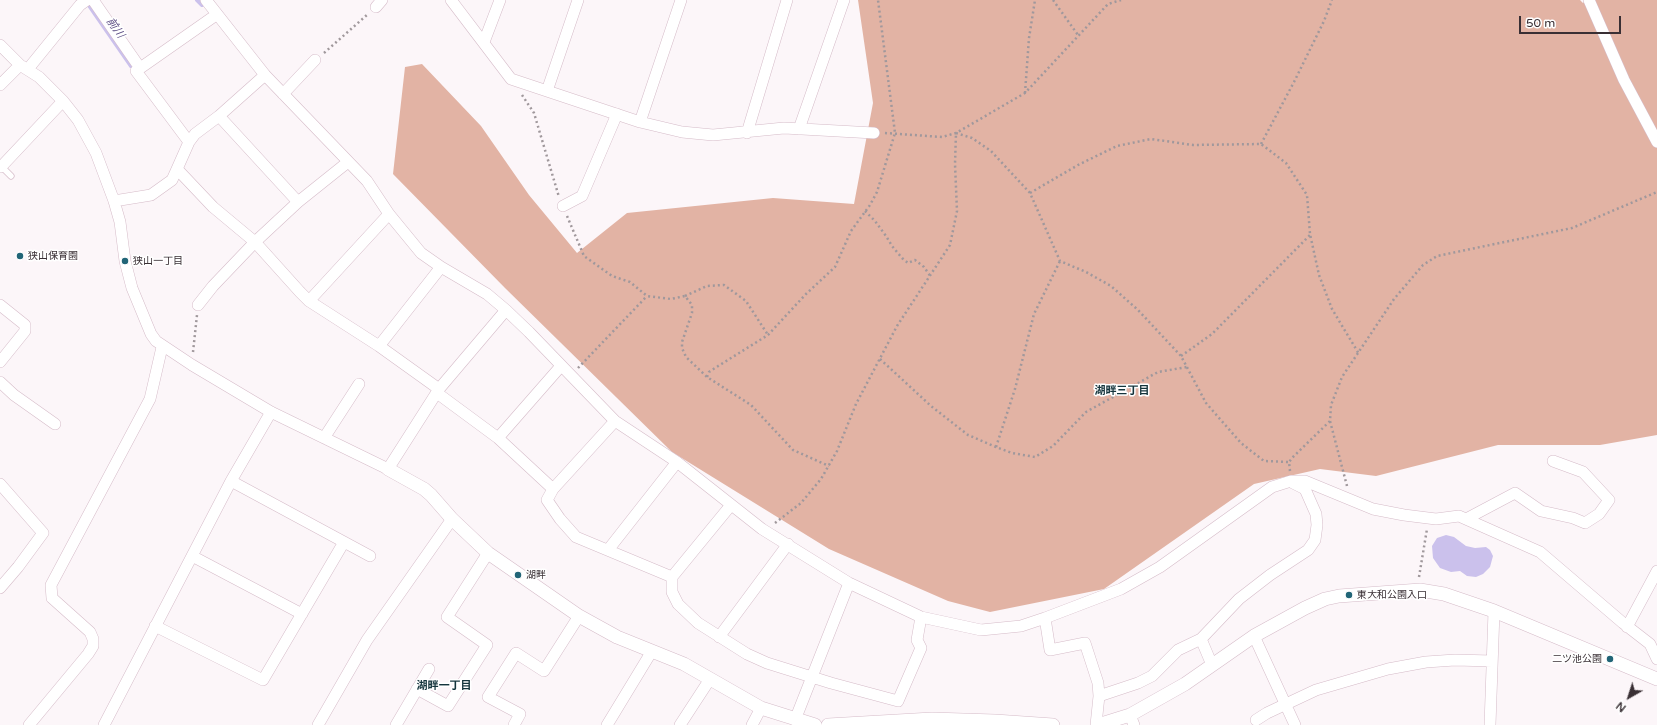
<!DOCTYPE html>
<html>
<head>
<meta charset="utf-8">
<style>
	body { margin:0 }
	#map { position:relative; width:1657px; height:725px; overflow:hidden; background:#fcf6f9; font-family:"Varela Round",sans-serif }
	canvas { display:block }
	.north { position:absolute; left:1609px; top:677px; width:40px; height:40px; -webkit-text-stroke:3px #fff; paint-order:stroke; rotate:219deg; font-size:11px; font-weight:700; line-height:16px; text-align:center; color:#392f34 }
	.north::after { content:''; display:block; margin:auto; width:14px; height:18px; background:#392f34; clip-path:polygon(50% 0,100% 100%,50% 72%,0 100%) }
	.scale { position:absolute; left:1519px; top:16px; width:102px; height:18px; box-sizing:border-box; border:2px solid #392f34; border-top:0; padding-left:5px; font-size:12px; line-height:14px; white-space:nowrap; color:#392f34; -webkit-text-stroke:3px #fff; paint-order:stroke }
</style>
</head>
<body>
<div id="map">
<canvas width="1657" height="725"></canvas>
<div class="north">N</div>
<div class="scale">50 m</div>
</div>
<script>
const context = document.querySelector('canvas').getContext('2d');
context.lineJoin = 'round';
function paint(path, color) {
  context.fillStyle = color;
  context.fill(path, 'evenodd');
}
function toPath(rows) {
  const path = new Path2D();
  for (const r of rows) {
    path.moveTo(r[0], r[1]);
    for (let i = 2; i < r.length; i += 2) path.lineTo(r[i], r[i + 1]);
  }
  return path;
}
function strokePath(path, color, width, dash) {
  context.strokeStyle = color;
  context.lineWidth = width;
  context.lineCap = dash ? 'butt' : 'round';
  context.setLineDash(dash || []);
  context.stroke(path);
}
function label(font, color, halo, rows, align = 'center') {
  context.font = font + ' "Varela Round","Noto Sans JP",sans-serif';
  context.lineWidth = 3;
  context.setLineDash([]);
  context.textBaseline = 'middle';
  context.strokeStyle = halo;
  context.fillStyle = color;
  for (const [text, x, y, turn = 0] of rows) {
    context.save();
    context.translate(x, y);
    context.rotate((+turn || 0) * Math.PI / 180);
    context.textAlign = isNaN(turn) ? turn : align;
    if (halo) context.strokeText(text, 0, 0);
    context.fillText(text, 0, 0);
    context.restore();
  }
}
paint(toPath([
	[858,0,1580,0,1583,3,1586,0,1657,0,1657,435,1600,445,1498,445,1376,476,1320,469,1254,484,1104,589,990,612,948,601,829,549,672,452,505,288,393,174,405,67,422,64,481,126,529,195,577,253,627,213,773,198,854,204,873,103]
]), '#e2b3a4');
paint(toPath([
	[1446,535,1454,537,1466,546,1475,548,1486,547,1490,550,1493,556,1490,567,1483,574,1476,577,1467,576,1460,571,1451,572,1440,568,1433,558,1432,546,1437,538]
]), '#cbc1ec');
strokePath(toPath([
	[197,0,202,5],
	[86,1,131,66]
]), '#cbc1ec', 4);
const service = toPath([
	[0,165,11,176]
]);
const minor = toPath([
	[93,0,140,68],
	[206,0,265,75,367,181,389,214,421,253,441,267,487,294,506,310,529,332,615,421,677,462,762,529,849,583,921,617,981,630,1021,626,1045,618],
	[451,0,511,79,640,122,682,132,713,135,784,128,874,133],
	[1589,0,1624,80,1657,142],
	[376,7,382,0],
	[484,42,500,0],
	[0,45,20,65,39,77,63,101,78,120,96,153,114,201,120,222,125,261,132,288,151,334,156,341,192,365,271,412,388,469,439,389,506,310],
	[28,69,80,5,87,0],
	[265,75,219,116,195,134,189,142,177,169,213,207,255,242,300,292,309,301,379,346,439,389],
	[0,85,20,65],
	[547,91,578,0],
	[283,94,315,60],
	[219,116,298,202],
	[640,122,681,0],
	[799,129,844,0],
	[747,133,787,0],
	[189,142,136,71,216,15],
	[1,167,63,101],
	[114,201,151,195,172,180,177,169],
	[563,206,582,196,617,114],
	[309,301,389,214],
	[0,305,25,325,25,331,0,362],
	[198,305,213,286,255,242,298,202,348,162],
	[379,346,441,267],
	[0,382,14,395,55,424],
	[437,393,498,438,553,489],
	[615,421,553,489,547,500,560,519,576,537,672,577],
	[324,438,359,384],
	[498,438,561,366],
	[231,481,370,556],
	[0,484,43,533,18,567,0,588],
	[731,505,672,577,672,592,678,604,698,623,747,654,767,663,831,683,898,701,921,648,917,640,921,617],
	[1466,519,1515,493,1541,511,1573,518,1585,523,1599,514,1609,500,1583,472,1553,461],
	[608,550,677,462],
	[192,556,302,614],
	[155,626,263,680,344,542],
	[1627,627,1657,571],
	[1254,636,1295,725],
	[719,637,788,544],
	[1201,639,1212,665],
	[417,689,448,706,487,645,447,617,488,553],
	[1099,696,1098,683,1085,643,1050,650,1045,618,1121,589,1160,567,1272,487,1291,481,1305,481,1373,509,1404,515,1436,519,1459,516,1540,552,1623,623,1650,644,1657,659],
	[1130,715,1134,725],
	[795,720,849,583],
	[1256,720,1267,713,1316,690,1388,669,1426,662,1455,660,1492,661],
	[29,725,88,654,93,646,93,639,90,632,52,598,51,585,150,399,162,347],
	[104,725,231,481,271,412],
	[318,725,367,640,452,519],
	[396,725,429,669],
	[514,725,520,714,488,697,516,653,544,671,579,616],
	[607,725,652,651],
	[680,725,710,679],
	[752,725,761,708],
	[1096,725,1099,696,1138,683,1152,676,1178,650,1201,639,1239,599,1270,575,1308,550,1315,540,1317,525,1316,514,1305,489,1293,483],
	[1490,725,1494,611]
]);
const tertiary = toPath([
	[388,469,424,489,431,495,452,519,488,553,579,616,617,637,684,664,761,708,815,725],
	[828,725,932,719,995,721,1053,725],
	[1098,725,1130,715,1185,684,1254,636,1305,608,1325,599,1339,596,1420,590,1444,594,1494,611,1657,679]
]);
strokePath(service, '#d5bbc8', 7);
strokePath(minor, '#d5bbc8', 12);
strokePath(tertiary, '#d5bbc8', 14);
strokePath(toPath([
	[1053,0,1078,35],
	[324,53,368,14],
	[1025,93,1029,38,1035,0],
	[522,95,534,113,559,197],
	[885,133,942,137,956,133,1025,93,1108,4,1121,0],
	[956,133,972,138,991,151,1030,193,1060,261,1086,272,1111,286,1138,310,1181,356,1206,403,1241,443,1264,461,1289,462],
	[1261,144,1294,82,1324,21,1332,0],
	[1030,193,1078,165,1117,146,1151,139,1193,145,1261,144,1286,163,1307,195,1310,234,1319,275,1332,309,1359,354],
	[865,211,875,221,886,236,892,246,902,258,908,263,915,260,924,267,931,277],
	[567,216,584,256,612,276,630,282,647,296,671,299,685,296,692,305,692,313,682,342,682,348,686,357,707,377,751,405,793,450,829,466],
	[685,296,707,286,724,285,746,301,768,335],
	[193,352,197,315],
	[1181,356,1212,334,1310,235],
	[880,359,931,406,968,435,996,447,1012,453,1035,457,1053,446,1086,412,1158,372,1187,367],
	[578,368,647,296],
	[707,377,709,372,715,368,768,335,806,294,835,267,851,231,870,205,877,192,895,133,878,0],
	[996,447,1015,389,1034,314,1060,261],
	[1290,471,1289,462,1293,457,1330,421],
	[1347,486,1330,421,1331,405,1342,377,1394,299,1423,265,1437,256,1572,228,1657,192],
	[775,523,801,503,821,479,837,451,856,404,897,326,950,245,957,211,955,164,956,133],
	[1419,577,1427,529]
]), '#a0989c', 2.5, [2, 3]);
strokePath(service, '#fff', 5.5);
strokePath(minor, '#fff', 11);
strokePath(tertiary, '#fff', 13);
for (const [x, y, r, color] of [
	[20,256,4,"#216577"],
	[125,261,4,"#216577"],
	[518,575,4,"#216577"],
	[1349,595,4,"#216577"],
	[1610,659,4,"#216577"]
]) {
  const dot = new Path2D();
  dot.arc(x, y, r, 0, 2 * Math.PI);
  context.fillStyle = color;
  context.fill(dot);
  strokePath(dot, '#fff', 1.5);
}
label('10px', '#392f34', '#fff', [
	["狭山保育園",28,256],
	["狭山一丁目",133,261],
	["湖畔",526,575],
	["東大和公園入口",1357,595],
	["二ツ池公園",1602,659,"right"]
], 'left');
label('italic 11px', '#584980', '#fff', [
	["前川",115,28,55]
]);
label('bold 11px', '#14343c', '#fff', [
	["湖畔三丁目",1122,391],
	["湖畔一丁目",444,686]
]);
</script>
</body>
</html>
